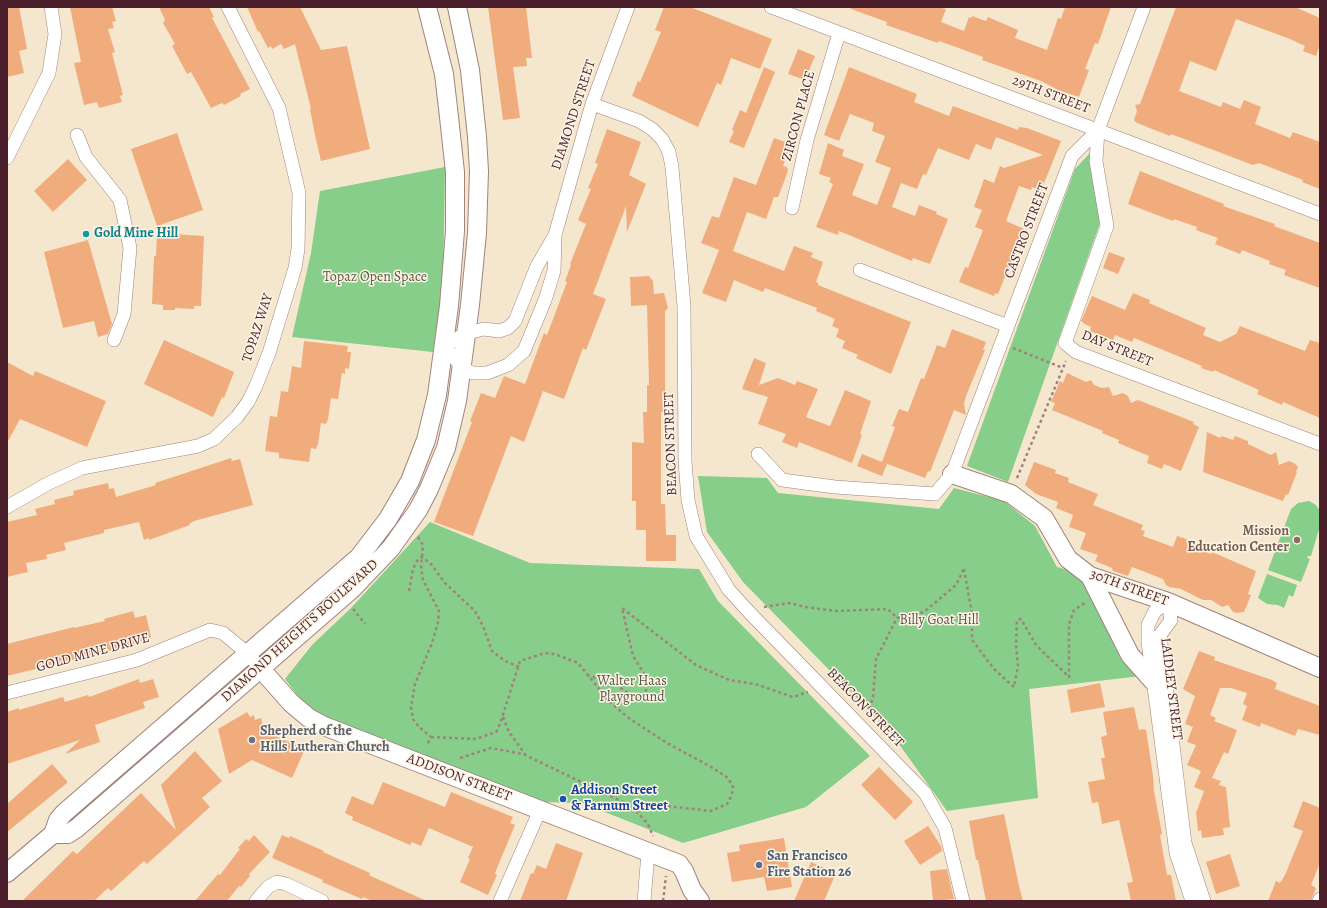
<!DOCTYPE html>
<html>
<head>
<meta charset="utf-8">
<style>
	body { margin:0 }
	#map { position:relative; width:1327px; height:908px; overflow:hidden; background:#f5e7cd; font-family:Alegreya,serif }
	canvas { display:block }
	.frame { position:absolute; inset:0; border:8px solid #4a1f2b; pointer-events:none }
</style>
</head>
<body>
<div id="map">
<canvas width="1327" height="908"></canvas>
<div class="frame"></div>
</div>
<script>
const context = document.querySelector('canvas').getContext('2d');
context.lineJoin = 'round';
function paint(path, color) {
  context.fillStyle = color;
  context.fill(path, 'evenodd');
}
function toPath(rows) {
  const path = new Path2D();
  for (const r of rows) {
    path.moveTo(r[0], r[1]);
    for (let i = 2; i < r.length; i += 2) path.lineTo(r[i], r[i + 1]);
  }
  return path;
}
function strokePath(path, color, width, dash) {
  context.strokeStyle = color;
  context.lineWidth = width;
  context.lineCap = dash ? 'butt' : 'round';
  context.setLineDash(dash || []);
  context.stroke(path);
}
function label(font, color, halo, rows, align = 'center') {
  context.font = font + ' Alegreya,serif';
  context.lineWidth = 3;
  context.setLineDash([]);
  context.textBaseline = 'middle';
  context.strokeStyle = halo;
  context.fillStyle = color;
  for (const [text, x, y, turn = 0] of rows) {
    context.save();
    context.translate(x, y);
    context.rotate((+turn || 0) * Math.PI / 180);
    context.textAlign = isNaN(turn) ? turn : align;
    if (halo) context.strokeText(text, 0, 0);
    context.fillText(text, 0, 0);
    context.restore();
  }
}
paint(toPath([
	[1090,153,1100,223,1008,482,967,466,1075,169],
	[445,167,443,287,433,352,292,337,311,253,320,191],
	[698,476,767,478,778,493,939,509,954,488,1004,501,1035,526,1057,567,1090,576,1115,648,1141,676,1029,689,1038,798,947,811,891,733,743,582,707,532],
	[1309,501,1316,505,1320,511,1320,526,1311,556,1308,556,1307,558,1310,559,1301,582,1268,570,1291,509,1298,503],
	[430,522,530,563,699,569,718,601,870,756,806,807,683,843,582,803,541,802,326,718,301,700,285,679,312,645,351,608],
	[1267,574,1297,585,1293,597,1289,595,1284,608,1278,605,1267,604,1258,598]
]), '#86ce8a');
paint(toPath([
	[7,7,19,7,27,49,19,51,24,73,7,77],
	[70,7,112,7,116,21,112,22,114,28,108,29,115,52,112,53,123,95,120,96,122,102,99,108,97,102,84,105,74,63,81,62],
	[159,7,209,7,214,17,212,18,250,89,240,94,241,96,224,105,222,103,211,108,191,72,187,74,172,46,175,44,163,23,165,20],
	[247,7,300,7,321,50,347,46,370,149,321,161,315,135,310,109,311,109,295,44,284,49,281,44,272,49,271,46,268,48,259,31,258,32],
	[488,7,526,7,532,58,526,58,527,66,513,67,520,118,503,120],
	[664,7,690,7,772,39,760,69,731,58,721,85,717,83,698,127,632,96,638,81,640,82,661,32,655,30],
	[851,7,939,7,946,9,941,22,964,31,969,17,972,18,972,16,986,21,988,17,1018,30,1015,38,1047,50,1058,18,1061,19,1065,7,1111,7,1098,44,1095,43,1085,69,1089,70,1079,97,1058,90,1041,81,982,60,983,57,964,50,939,41,938,43,886,25,887,22,851,9],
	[1176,7,1295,7,1320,18,1320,44,1316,56,1303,51,1305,46,1290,39,1236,19,1216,71,1190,61,1179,91,1221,107,1223,102,1240,109,1244,100,1261,107,1255,124,1290,138,1293,132,1320,142,1320,189,1302,182,1303,180,1259,163,1253,165,1171,134,1170,136,1137,123,1134,120,1137,111,1135,105,1140,104],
	[798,49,815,56,805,80,788,74],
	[764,67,775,72,744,148,729,142,734,131,732,130,740,110,746,113],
	[849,67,917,94,914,102,949,116,953,106,1018,130,1019,127,1027,128,1061,141,1041,191,1032,187,1031,190,1019,186,1006,221,1024,229,998,294,995,293,994,296,959,282,965,267,968,268,983,230,975,227,982,210,974,207,984,179,994,183,1000,166,1004,168,1043,155,996,137,991,150,976,144,969,160,938,148,926,175,923,174,917,189,901,183,892,207,915,216,919,205,937,212,936,214,948,219,930,264,913,258,912,261,839,231,838,235,816,227,833,184,829,182,831,178,819,174,828,143,844,150,842,156,864,164,852,195,877,205,891,168,875,162,885,136,872,131,874,123,850,114,839,141,824,135],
	[607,129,641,142,629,175,646,184,627,232,626,206,593,294,606,299,586,350,583,348,564,399,543,391,524,442,511,436,473,536,434,522,472,422,470,421,481,393,495,398,504,376,525,384,544,333,547,335,567,282,565,281,571,265,570,264,586,224,578,220,591,189,588,188,598,164,595,163],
	[177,133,203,210,157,226,131,149],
	[774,138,791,144,783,166,787,167,788,170,784,182,778,197,774,197,766,219,747,212,733,251,784,271,794,246,813,253,811,257,823,262,816,282,818,283,818,285,911,322,891,374,856,358,858,355,842,348,845,341,836,337,839,329,832,326,835,319,816,311,817,308,765,288,763,292,734,280,726,302,702,293,719,250,701,243,712,216,719,218,734,177,756,185],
	[68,159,87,180,53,212,34,191],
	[1140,171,1224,204,1223,206,1275,224,1274,226,1320,243,1320,288,1284,275,1286,270,1269,264,1270,261,1242,250,1240,254,1215,244,1218,238,1196,230,1197,227,1174,219,1173,221,1128,204],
	[157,233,204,236,201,306,194,306,194,309,175,308,175,310,163,310,163,305,152,304,154,256,156,256],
	[88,240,112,324,108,334,98,337,94,321,63,328,44,252],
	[1109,252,1125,258,1118,274,1103,268],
	[649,276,653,281,654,294,664,293,668,308,665,311,665,412,661,412,661,504,665,504,666,535,676,535,676,561,646,561,646,530,636,530,636,501,632,501,632,442,644,443,643,412,647,412,647,385,649,385,647,305,631,306,630,277],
	[1133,293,1150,300,1149,303,1206,328,1203,335,1220,342,1236,334,1240,326,1305,351,1310,340,1320,343,1320,418,1283,402,1282,405,1257,394,1259,390,1214,370,1213,372,1201,368,1202,366,1134,338,1132,342,1115,335,1113,340,1090,331,1091,327,1083,323,1083,322,1081,321,1092,296,1125,310],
	[952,329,986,342,983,350,985,350,966,396,964,404,966,415,954,410,930,472,928,471,925,478,882,462,895,427,892,426,899,409,908,412,921,378,924,379,937,345,945,348],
	[164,340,234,372,224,398,222,397,213,417,144,384],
	[304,341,348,346,347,352,351,352,349,369,345,368,345,374,342,373,338,399,331,398,328,419,326,424,321,423,318,444,316,449,311,448,309,462,279,458,279,453,265,451,270,416,277,417,281,391,288,392,292,366,301,368],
	[754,358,766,363,759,385,778,378,795,385,797,381,818,389,806,417,830,426,845,390,871,401,860,434,862,435,852,463,799,442,797,448,782,442,786,434,758,424,768,397,742,389],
	[7,362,33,376,35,371,106,401,87,447,20,419,7,443],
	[1067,373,1086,382,1091,380,1094,385,1102,388,1109,387,1113,396,1123,393,1128,396,1131,403,1138,400,1194,422,1193,424,1199,427,1181,471,1164,464,1162,469,1147,463,1149,456,1118,443,1119,440,1102,433,1103,431,1052,410,1055,403,1051,402,1060,381,1063,383],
	[1207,432,1220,438,1222,436,1233,440,1235,436,1248,441,1248,444,1271,455,1276,452,1279,465,1289,461,1294,463,1298,467,1296,472,1297,472,1288,495,1286,494,1283,501,1203,472],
	[862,454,887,464,882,476,857,466],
	[231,458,232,461,240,459,253,505,194,521,189,524,190,525,149,540,149,538,144,540,139,522,104,530,104,533,64,543,66,550,46,555,47,559,26,563,28,572,7,577,7,522,37,515,35,509,55,504,54,500,74,495,73,491,108,483,109,489,114,488,116,497,156,485,155,483],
	[1034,462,1056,470,1055,473,1069,478,1068,482,1098,494,1093,505,1143,525,1141,530,1145,531,1143,536,1173,547,1177,536,1189,540,1188,545,1211,554,1212,552,1256,571,1248,594,1251,595,1244,612,1237,613,1233,612,1228,605,1222,607,1211,600,1203,600,1181,589,1169,587,1166,585,1163,579,1132,567,1128,576,1113,571,1112,568,1095,561,1098,555,1080,549,1086,533,1069,527,1073,515,1056,508,1058,502,1036,494,1025,485],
	[133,611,135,618,146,615,151,637,149,639,109,651,7,676,7,644,74,627,74,628,105,621,104,619],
	[1199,651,1215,657,1214,660,1272,680,1277,683,1275,689,1320,706,1320,735,1298,729,1295,736,1261,723,1260,727,1242,720,1247,706,1243,704,1247,693,1231,688,1220,688,1210,715,1216,718,1214,721,1237,730,1228,754,1224,752,1212,778,1221,781,1219,785,1226,787,1230,827,1223,828,1224,835,1202,838,1201,830,1198,831,1196,813,1204,791,1194,787,1201,771,1187,765,1196,745,1187,742,1193,727,1185,724,1195,696,1183,689],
	[139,679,140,683,153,679,159,697,143,702,145,708,95,725,100,742,65,754,80,740,7,764,7,712,19,708,19,710,63,697,65,702,88,695,89,697],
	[1100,683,1105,707,1071,713,1067,690],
	[1134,707,1139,730,1143,729,1146,730,1147,736,1153,776,1154,791,1162,834,1160,835,1167,875,1171,875,1176,901,1131,901,1127,883,1133,882,1119,820,1102,824,1098,802,1092,803,1088,782,1105,779,1101,758,1105,758,1101,737,1107,735,1103,712],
	[247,712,250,717,254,715,255,720,261,718,264,731,305,749,292,778,252,760,229,774,218,729],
	[195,751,222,781,202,798,210,807,147,864,144,861,111,891,108,888,94,901,22,901,73,851,77,854,141,793,176,830,161,785],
	[52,764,67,781,67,783,7,832,7,804],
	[879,767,913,802,895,820,861,785],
	[383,782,445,807,451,792,513,817,510,823,515,825,495,873,497,875,488,895,460,882,470,859,468,858,473,847,429,828,421,846,412,842,410,845,352,820,353,817,345,813,352,796,373,805],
	[1303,801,1320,808,1320,863,1311,885,1316,888,1311,901,1268,901,1276,881,1280,883,1285,875,1303,831,1293,827],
	[1004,814,1019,886,1023,901,986,901,978,860,976,860,969,821],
	[928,826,941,846,942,851,920,865,904,841],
	[254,835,270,852,249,874,250,876,241,887,239,886,227,901,195,901,218,874,220,875,236,854,240,849,238,848,246,839,249,841],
	[282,835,289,838,290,836,324,851,323,852,370,873,369,875,375,878,427,901,372,901,363,897,362,899,322,882,323,880,272,858],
	[784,838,792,887,767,891,764,877,732,882,727,853,740,851,739,845],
	[556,843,583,853,566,901,520,901,531,873,533,874,537,865,546,869],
	[1230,854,1240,886,1216,894,1206,862],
	[811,862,836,873,824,901,794,901],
	[947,869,954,899,933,901,930,871]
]), '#f1ac7e');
const street = toPath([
	[771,7,1320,214],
	[592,104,639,121,652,129,662,139,669,152,672,167,684,306,685,461,688,500,696,536,729,590,749,612,925,793,945,828,963,901],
	[1098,130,1096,161,1107,226,1065,343,1076,352,1320,444],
	[77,135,86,157,120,200,130,248,124,314,114,340],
	[7,158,49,73,55,34,51,7],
	[792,208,807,140,839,33],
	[555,235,537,266,515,321,508,328,499,331,484,329,467,333,444,346,463,368,472,373,487,373,508,365,524,351,545,300,554,271,555,235,592,104,628,7],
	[860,270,1008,326],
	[758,454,782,480,835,487,935,494,952,474,1072,156,1098,130,1144,7],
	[7,507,49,483,82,468,198,446,214,439,237,417,248,402,256,386,269,353,295,268,298,249,299,193,279,108,228,7],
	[7,693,137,660,210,630,223,633,247,653,261,669],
	[256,901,268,887,277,882,286,884,322,901],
	[500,901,540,810],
	[644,901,648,853],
	[1192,901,1176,853,1148,642,1148,625,1155,611,1168,602,1171,620,1160,635,1172,737,1185,843,1204,901],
	[1319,901,1320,899]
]);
const secondary = toPath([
	[952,474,1011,494,1044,518,1068,559,1090,576,1168,602,1320,668],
	[1090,576,1130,655,1153,681],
	[261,669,291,703,309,718,324,726,679,864,684,871,692,890,700,901],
	[53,834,68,834,77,828,351,590,391,548,418,510,429,489,446,448,457,401,470,305,477,233,479,171,477,137,470,70,457,7],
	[7,873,53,834,58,820,64,813,359,557,388,519,410,481,426,440,437,395,449,306,455,231,455,172,448,108,444,74,427,7]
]);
strokePath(street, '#a0837c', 14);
strokePath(secondary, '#a0837c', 20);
strokePath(toPath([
	[1013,348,1063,368],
	[1017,478,1066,361],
	[418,537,423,545,421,566,423,580,439,611,438,622,432,643,415,684,411,707,413,719,419,727,431,737,427,745],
	[964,569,972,613,972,640,995,670,1014,687,1018,666,1016,645,1017,620,1021,619,1036,645,1069,677,1069,624,1074,610,1085,603],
	[409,591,413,569,417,561,422,557,431,564,445,583,475,611,483,626,492,651,505,661,519,667],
	[764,607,789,603,806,607,836,611,888,609,897,618],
	[353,609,365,624],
	[587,675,611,682,635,697,644,695,647,688,647,678,633,656,622,608,696,665,729,680,755,684,793,697,808,692],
	[867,714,873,698,876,659,897,618,924,612,956,585,964,569],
	[503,717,509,732,525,754],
	[431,737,476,739,496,732,500,724,520,661,545,653,555,654,578,663,610,702,630,719,667,743,713,768,728,778,733,787,732,795,727,804,711,811,640,803,625,803],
	[460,758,491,748,523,754,625,803,638,813,648,824,653,836],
	[663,901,666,876]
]), '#a0837c', 2.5, [3, 3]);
strokePath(street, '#fff', 13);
strokePath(secondary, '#fff', 18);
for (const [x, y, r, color] of [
	[86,234,4,"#0f9aa8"],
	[1297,540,4,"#8d6e63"],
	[252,740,4,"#6b7280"],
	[563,799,4,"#1a4fb4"],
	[759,865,4,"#5c6f8a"]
]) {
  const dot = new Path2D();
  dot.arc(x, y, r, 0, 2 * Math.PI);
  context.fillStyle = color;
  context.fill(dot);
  strokePath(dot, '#fcf5e5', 1.5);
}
label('14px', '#4a1f2b', '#fcf5e5', [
	["29TH STREET",1051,95,21],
	["DIAMOND STREET",574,115,-72],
	["ZIRCON PLACE",799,116,-75],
	["CASTRO STREET",1027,231,-69],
	["TOPAZ WAY",258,328,-72],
	["DAY STREET",1117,349,22],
	["BEACON STREET",671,444,-92],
	["30TH STREET",1129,588,20],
	["DIAMOND HEIGHTS BOULEVARD",300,631,-42],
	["GOLD MINE DRIVE",93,653,-15],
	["LAIDLEY STREET",1171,689,83],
	["BEACON STREET",865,708,46],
	["ADDISON STREET",459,778,21]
]);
label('bold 14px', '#0d838f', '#fcf5e5', [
	["Gold Mine Hill",94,234]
], 'left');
label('14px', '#5c5448', '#fcf5e5', [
	["Topaz Open Space",375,278],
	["Billy Goat Hill",939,621],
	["Walter Haas",632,682],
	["Playground",632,698]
]);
label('bold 14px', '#785e54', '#fcf5e5', [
	["Mission",1289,532],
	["Education Center",1289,548]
], 'right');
label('bold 14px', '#5b616d', '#fcf5e5', [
	["Shepherd of the",260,732],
	["Hills Lutheran Church",260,748]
], 'left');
label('bold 14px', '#164399', '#fcf5e5', [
	["Addison Street",571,791],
	["& Farnum Street",571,807]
], 'left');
label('bold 14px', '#4e5e75', '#fcf5e5', [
	["San Francisco",767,857],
	["Fire Station 26",767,873]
], 'left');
</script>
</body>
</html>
